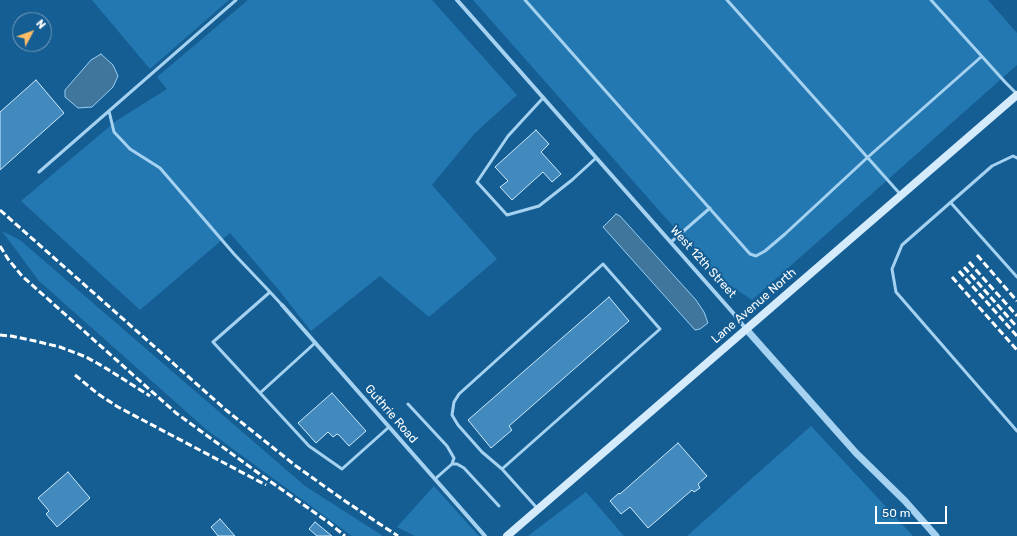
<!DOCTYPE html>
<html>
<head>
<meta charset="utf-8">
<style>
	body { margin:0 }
	#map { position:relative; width:1017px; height:536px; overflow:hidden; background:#155e94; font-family:Rubik,sans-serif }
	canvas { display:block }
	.north { position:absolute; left:12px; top:12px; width:40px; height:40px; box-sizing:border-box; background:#155e94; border:1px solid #739ebf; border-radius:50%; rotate:49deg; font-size:11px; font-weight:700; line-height:16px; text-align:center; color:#fff }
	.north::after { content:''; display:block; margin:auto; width:14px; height:18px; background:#ffbd65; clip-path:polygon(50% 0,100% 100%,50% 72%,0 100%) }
	.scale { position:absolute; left:875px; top:506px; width:72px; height:18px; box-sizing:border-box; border:2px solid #fff; border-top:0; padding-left:5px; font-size:12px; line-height:14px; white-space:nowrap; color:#fff; -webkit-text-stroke:3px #155e94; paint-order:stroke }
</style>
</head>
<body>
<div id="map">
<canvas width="1017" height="536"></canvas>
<div class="north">N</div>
<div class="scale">50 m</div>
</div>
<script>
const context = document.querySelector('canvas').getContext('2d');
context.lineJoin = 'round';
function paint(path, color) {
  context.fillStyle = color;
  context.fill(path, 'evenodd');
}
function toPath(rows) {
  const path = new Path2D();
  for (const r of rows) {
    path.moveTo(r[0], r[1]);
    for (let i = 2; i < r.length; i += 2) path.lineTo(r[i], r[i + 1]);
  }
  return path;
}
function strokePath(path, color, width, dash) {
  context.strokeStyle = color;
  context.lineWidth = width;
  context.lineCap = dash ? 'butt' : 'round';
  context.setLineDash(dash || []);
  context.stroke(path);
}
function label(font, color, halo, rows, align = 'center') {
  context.font = font + ' Rubik,sans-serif';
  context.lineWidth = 4;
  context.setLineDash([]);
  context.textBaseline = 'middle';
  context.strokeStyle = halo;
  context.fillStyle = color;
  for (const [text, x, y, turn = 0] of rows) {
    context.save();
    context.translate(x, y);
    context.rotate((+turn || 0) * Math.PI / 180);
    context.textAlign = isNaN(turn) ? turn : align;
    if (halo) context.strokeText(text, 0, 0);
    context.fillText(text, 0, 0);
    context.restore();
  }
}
paint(toPath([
	[92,0,229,0,150,69],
	[248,0,432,0,517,95,475,133,432,185,497,259,429,317,380,276,311,331,278,289,230,233,140,310,21,201,116,121,167,89,157,77],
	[473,0,988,0,1017,33,1017,65,752,300,718,277],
	[2,231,20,240,305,486,383,536,352,536,207,430,39,281],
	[811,426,913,536,687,536],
	[434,486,478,535,479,536,415,536,397,527],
	[586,492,624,536,528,536]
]), '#2478b1');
const water = toPath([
	[101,54,113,65,118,76,113,87,92,107,78,108,65,97,65,90,91,60,101,54],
	[616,214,620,216,696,300,704,312,708,323,700,329,695,330,603,227,616,214]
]);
paint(water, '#41769c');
strokePath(water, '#97cff4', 1);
const building = toPath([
	[36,80,64,113,0,170,0,112,36,80],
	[536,130,549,144,541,152,561,174,552,182,543,172,512,200,500,187,508,181,495,167,536,130],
	[609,297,629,321,509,426,512,430,491,448,468,420,609,297],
	[332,393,366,431,349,446,339,435,337,434,333,437,328,432,316,443,298,423,332,393],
	[678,443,707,476,698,484,700,488,694,492,692,490,648,528,630,507,621,514,610,501,619,493,620,494,678,443],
	[68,472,90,498,57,527,46,514,49,511,38,498,68,472],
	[220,519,235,536,218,536,211,527,220,519],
	[315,522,332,536,317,536,309,529,315,522]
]);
paint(building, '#428abe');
strokePath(building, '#cce9fc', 1);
strokePath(toPath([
	[525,0,750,254,756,256,765,251,785,234,868,157,981,57],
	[727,0,901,195],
	[931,0,1005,82,1017,94],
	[543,98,508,136,477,182,507,215,539,206,572,180,596,158],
	[109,111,114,132,130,149,160,168,234,254,270,292],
	[1017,158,1013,156,992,166,902,245,892,269,896,292,916,315,1017,431],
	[39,172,236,0],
	[951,203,1017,277],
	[671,242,710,208],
	[282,305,270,292,213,342,309,446,342,469,389,427],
	[260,393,315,343],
	[408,404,447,446,454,458,452,464],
	[502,469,660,329,603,264,459,394,454,402,452,415,458,425,482,452,502,469,537,508],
	[435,479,452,464,457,464,464,468,499,506]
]), '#a5d2f1', 3);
strokePath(toPath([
	[457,0,734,314,746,329],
	[282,305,485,536]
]), '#a5d2f1', 4);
strokePath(toPath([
	[746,329,856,453,905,501,936,536]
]), '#a5d2f1', 7);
strokePath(toPath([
	[507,536,1017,95]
]), '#d4ebfc', 8);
strokePath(toPath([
	[0,210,226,410,296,466,345,501,398,536],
	[0,246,8,259,22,276,176,413,261,475,328,522,345,536],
	[977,255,1017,301],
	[969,262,1017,316],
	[964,267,1017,327],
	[959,271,1017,336],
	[952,277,1017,350],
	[0,335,11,336,35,341,60,347,86,357,104,367,150,396],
	[75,375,98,394,118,407,266,485]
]), '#fff', 3, [7, 3]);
label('12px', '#fff', '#155e94', [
	["West 12th Street",703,262,48],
	["Lane Avenue North",754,306,-41],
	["Guthrie Road",391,414,49]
]);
</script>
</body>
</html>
